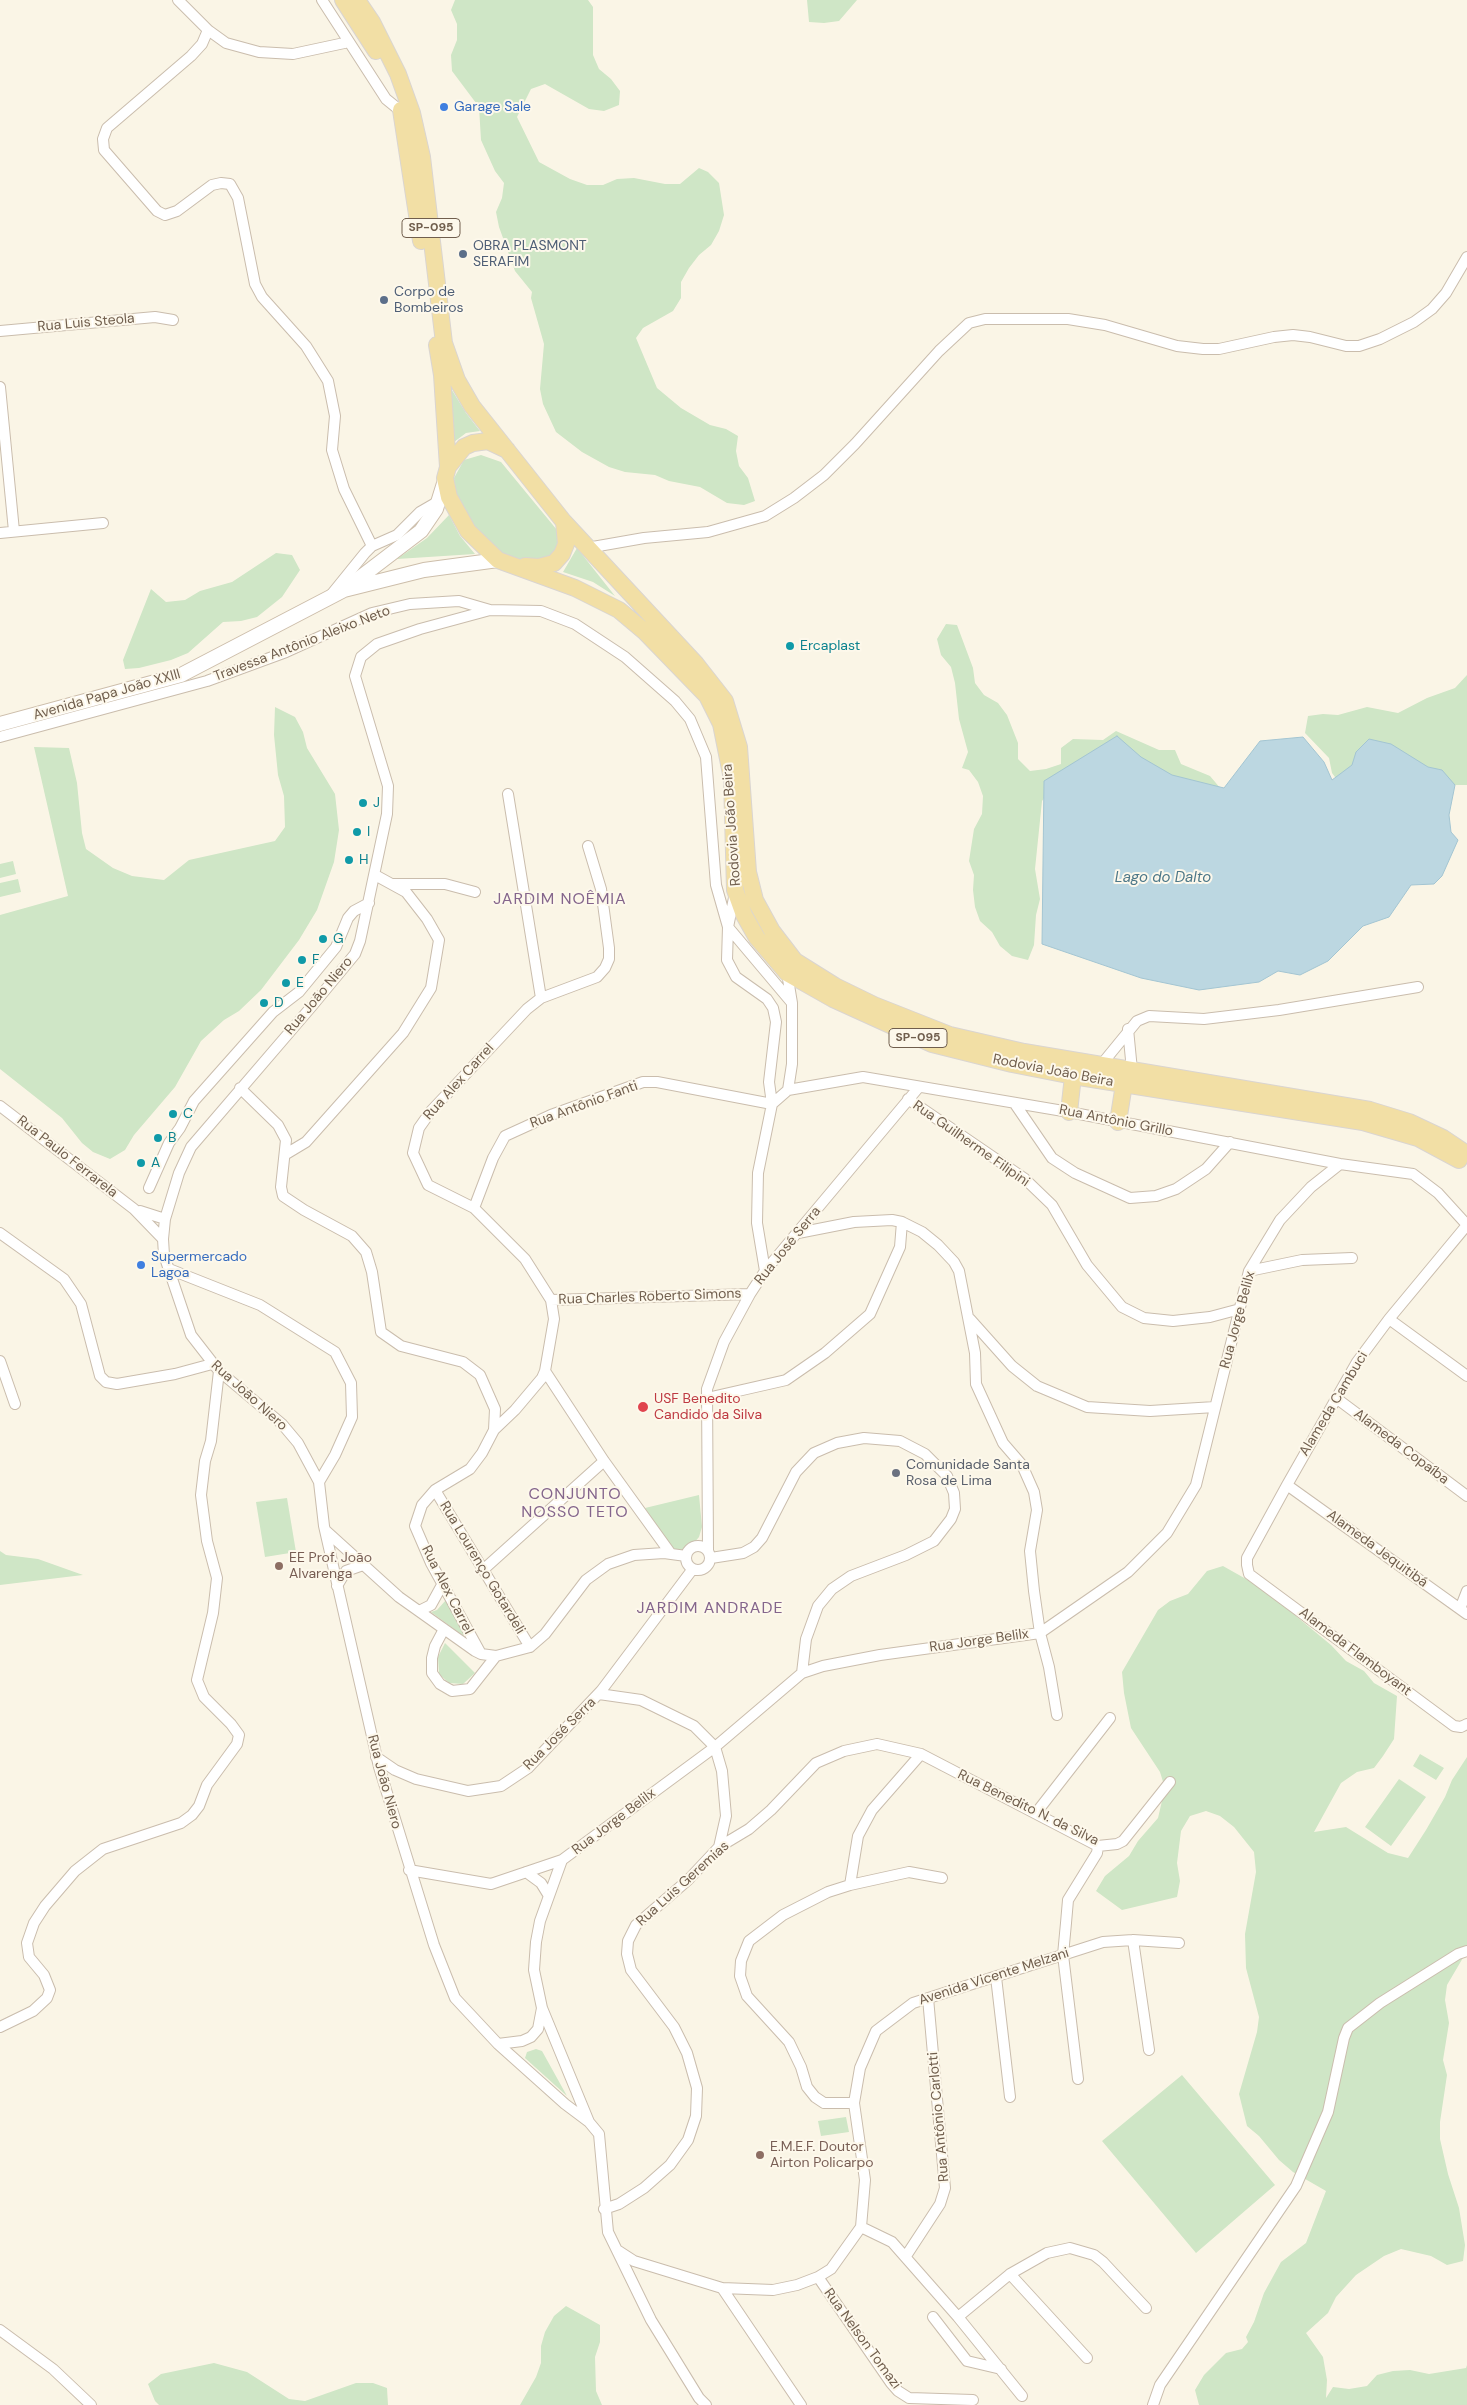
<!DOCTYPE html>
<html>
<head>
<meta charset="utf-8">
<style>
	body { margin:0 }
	canvas { display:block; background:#faf5e6 }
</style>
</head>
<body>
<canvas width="1467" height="2405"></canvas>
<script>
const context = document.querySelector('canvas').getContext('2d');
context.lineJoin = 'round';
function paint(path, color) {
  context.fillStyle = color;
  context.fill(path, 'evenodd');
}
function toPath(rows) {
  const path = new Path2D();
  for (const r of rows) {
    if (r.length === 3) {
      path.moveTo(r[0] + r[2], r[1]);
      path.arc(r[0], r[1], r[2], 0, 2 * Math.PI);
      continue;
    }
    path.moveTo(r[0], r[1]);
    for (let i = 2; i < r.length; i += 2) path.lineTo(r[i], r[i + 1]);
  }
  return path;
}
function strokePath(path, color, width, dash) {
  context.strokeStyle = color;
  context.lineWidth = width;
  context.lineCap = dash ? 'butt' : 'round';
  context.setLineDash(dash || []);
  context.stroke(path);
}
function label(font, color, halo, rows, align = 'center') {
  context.font = font + ' "DM Sans",sans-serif';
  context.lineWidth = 4;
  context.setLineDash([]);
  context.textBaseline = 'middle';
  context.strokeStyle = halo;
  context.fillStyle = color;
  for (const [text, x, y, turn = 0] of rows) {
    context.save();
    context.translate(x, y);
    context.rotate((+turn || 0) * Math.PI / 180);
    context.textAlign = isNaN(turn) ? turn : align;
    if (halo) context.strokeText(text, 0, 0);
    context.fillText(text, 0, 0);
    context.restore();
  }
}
paint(toPath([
	[455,0,588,0,593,7,593,55,599,69,611,79,620,91,619,105,604,111,589,109,545,84,531,89,517,117,539,162,570,179,587,185,603,185,617,179,634,178,665,184,680,184,699,168,708,172,719,183,724,215,719,231,711,245,699,255,689,268,681,282,681,298,673,311,643,328,636,338,657,388,681,408,710,425,726,429,738,436,736,451,739,466,748,478,755,501,744,505,727,503,700,487,669,481,655,475,625,472,609,467,582,452,556,432,543,404,540,389,544,344,531,298,532,292,515,271,499,227,496,212,502,198,504,183,495,171,481,140,479,107,452,71,451,55,457,40,457,24,451,10],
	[807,0,857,0,839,21,824,23,809,22],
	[450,387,466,413,480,431,466,433,454,442],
	[481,455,501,462,557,530,557,548,549,563,518,565,469,528,456,500,454,478,464,460],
	[449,515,460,536,475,554,397,559,427,538],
	[577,548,615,596,593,582,563,572],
	[276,553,292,555,300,570,282,597,257,617,241,621,223,622,188,653,171,660,139,668,125,669,123,660,151,589,166,602,185,600,200,591,232,582],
	[946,624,957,625,973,668,975,683,984,695,998,703,1007,715,1018,743,1018,759,1030,771,1046,769,1061,764,1061,748,1073,739,1103,740,1116,731,1159,750,1175,750,1181,764,1210,776,1221,789,1052,788,1042,801,1035,869,1040,899,1036,915,1034,945,1028,960,1012,956,1000,946,992,932,980,921,975,907,973,890,974,875,969,861,974,829,982,814,983,796,978,782,969,770,962,768,968,752,959,719,955,683,951,667,941,655,937,639],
	[1467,675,1467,785,1341,785,1332,773,1329,758,1305,733,1308,716,1323,714,1338,715,1367,707,1398,713,1427,698,1455,688],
	[275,707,295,717,303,732,307,748,335,794,339,830,334,862,317,910,299,940,261,990,239,1011,224,1020,201,1041,175,1087,134,1135,125,1150,110,1159,93,1152,82,1143,62,1118,0,1069,0,915,68,896,34,747,69,748,77,783,82,833,86,849,113,868,132,876,164,880,189,860,275,841,285,827,284,796,278,775,274,735],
	[13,861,16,874,0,878,0,864],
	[18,879,21,892,0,897,0,883],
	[699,1495,702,1527,699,1537,688,1550,680,1552,671,1547,645,1508],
	[287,1498,296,1552,265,1557,256,1502],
	[0,1551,6,1555,38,1559,83,1575,0,1585],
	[1223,1566,1262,1588,1331,1645,1346,1661,1364,1671,1374,1683,1397,1696,1394,1739,1383,1756,1374,1768,1357,1772,1341,1783,1314,1832,1346,1827,1388,1853,1408,1858,1426,1830,1445,1797,1452,1780,1467,1757,1467,1951,1447,1985,1445,2000,1449,2023,1443,2060,1447,2075,1440,2122,1440,2139,1448,2174,1459,2208,1465,2245,1463,2261,1447,2265,1431,2256,1401,2249,1384,2256,1356,2275,1336,2297,1328,2313,1306,2333,1323,2357,1327,2380,1326,2398,1333,2387,1349,2389,1367,2386,1377,2375,1393,2371,1410,2370,1429,2374,1466,2368,1467,2365,1467,2405,1199,2405,1195,2390,1204,2375,1226,2353,1242,2349,1248,2342,1246,2337,1254,2322,1264,2293,1281,2262,1306,2243,1326,2191,1293,2172,1279,2160,1259,2136,1247,2126,1239,2094,1257,2032,1259,2017,1246,1968,1245,1934,1256,1872,1254,1852,1234,1827,1220,1816,1206,1811,1190,1816,1181,1831,1177,1863,1180,1881,1177,1897,1122,1910,1096,1891,1105,1876,1129,1856,1138,1841,1158,1818,1165,1788,1160,1772,1131,1728,1124,1693,1122,1672,1158,1610,1170,1601,1188,1594,1207,1571],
	[446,1600,469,1640,431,1612,437,1610],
	[445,1643,475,1673,463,1684,449,1683,439,1674,438,1657],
	[1420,1754,1444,1768,1436,1780,1413,1766],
	[1399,1779,1426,1797,1391,1846,1365,1827],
	[536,2049,542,2051,567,2096,525,2058,527,2052],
	[1182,2075,1275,2185,1196,2253,1102,2141],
	[846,2117,849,2132,821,2136,818,2121],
	[566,2306,600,2325,600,2342,595,2357,596,2391,602,2405,520,2405,536,2377,541,2363,541,2346,545,2332,554,2316],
	[214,2363,247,2372,289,2399,305,2401,356,2383,373,2383,387,2388,388,2405,159,2405,155,2401,148,2384,161,2374]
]), '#cfe6c6');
const water = toPath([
	[1117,736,1141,757,1172,775,1224,788,1260,741,1303,737,1324,762,1332,780,1352,765,1356,752,1369,739,1391,744,1428,767,1442,770,1455,785,1449,815,1451,832,1458,840,1442,876,1434,884,1411,885,1389,917,1363,926,1328,961,1300,975,1278,971,1259,982,1199,990,1141,978,1042,944,1044,781,1117,736]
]);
paint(water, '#bcd7e1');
strokePath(water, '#a3c5d2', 1);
const minor = toPath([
	[178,0,208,30,226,43,259,52,293,54,349,42],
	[322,0,386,99,402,112],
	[208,30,202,44,191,56,107,128,103,139,104,150,157,211,165,215,177,211,212,185,221,183,230,184,238,198,255,284,262,297,306,346,328,381,335,416,332,450,344,489,372,546,365,553,331,595],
	[0,331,155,317,173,320],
	[0,387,14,531],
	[0,533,103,523],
	[372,546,397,535,420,512,439,501],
	[587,548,644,538,708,532,765,516,794,498,824,475,855,444,939,351,969,323,985,319,1068,319,1105,325,1177,346,1203,349,1219,349,1274,337,1293,335,1310,337,1346,346,1359,346,1380,339,1414,322,1432,309,1446,293,1467,257],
	[490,610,420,629,377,644,361,657,355,676,388,786,387,814,360,941,355,954,312,1006,191,1147,179,1173,165,1219,163,1239,164,1255,191,1335,219,1371,282,1424,298,1443,319,1482,324,1526,379,1767,434,1945,455,1998,498,2044,565,2104,589,2122],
	[0,737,207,681,286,652,372,613,410,604,459,601,490,610,541,611,575,624,625,657,675,701,690,719,706,757,716,885,728,927,792,1003],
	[508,794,541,998],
	[392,884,445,884,475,892],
	[735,893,728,927,727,960,736,977,767,999,773,1008,776,1022,769,1082,772,1104,758,1173,757,1223,765,1271],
	[1128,1029,1132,1070],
	[1101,1065,1137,1021,1149,1016,1204,1019,1279,1010,1418,987],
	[240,1088,278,1125,286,1140,281,1187,283,1196,304,1210,352,1236,366,1252,372,1272,381,1332,401,1346,463,1362,480,1375,495,1409,494,1430],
	[788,1090,863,1077,1069,1112,1340,1164,1413,1174,1438,1193,1467,1225],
	[908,1099,1025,1179,1052,1205,1087,1265,1122,1307,1144,1318,1173,1321,1210,1317,1240,1309],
	[772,1104,788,1090,792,1064,792,1003,787,973],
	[1015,1104,1052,1158,1075,1173,1130,1198,1156,1196,1176,1189,1206,1169,1230,1142],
	[0,1106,134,1209,163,1239],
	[286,1154,306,1142,403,1033,431,988,439,940,427,919,406,892,375,875],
	[149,1188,169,1143,180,1128,194,1101,273,1012,299,992,336,947,348,918,354,911,369,903],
	[474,1208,493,1158,505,1136,551,1115,643,1082,657,1082,772,1104],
	[140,1211,165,1219],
	[1467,1225,1389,1319,1357,1362,1287,1485,1247,1558,1247,1565,1249,1574,1454,1726,1461,1727,1467,1724],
	[0,1233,64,1279,81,1304,100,1376,106,1382,117,1384,175,1374,212,1364],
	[798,1233,854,1222,892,1220,902,1222,922,1232,938,1245,954,1262,959,1271,975,1353,976,1384,1003,1443,1022,1465,1034,1492,1037,1510,1030,1551,1034,1591,1040,1633,1049,1667,1057,1715],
	[169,1269,260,1305,335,1352,351,1383,352,1417,335,1455,319,1482],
	[1249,1271,1302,1260,1352,1258],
	[551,1300,750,1294],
	[970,1319,1012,1366,1037,1386,1087,1407,1150,1411,1215,1407],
	[1389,1319,1467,1376],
	[0,1361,15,1404],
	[545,1371,604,1461,671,1554],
	[707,1398,786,1380,825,1353,870,1314,900,1247,902,1222],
	[1336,1398,1467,1496],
	[1287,1485,1467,1614],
	[435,1490,530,1647],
	[325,1530,399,1597,475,1651,481,1654,496,1656,530,1647,545,1634,586,1580,608,1564,634,1555,664,1553,686,1556],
	[698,1558,12],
	[708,1550,707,1389,724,1342,750,1294,765,1271,919,1087],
	[711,1558,743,1553,754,1547,762,1538,796,1472,814,1453,837,1443,864,1438,900,1441,925,1454,947,1476,954,1493,955,1509,951,1519,934,1541,906,1555,851,1576,832,1589,818,1606,806,1639,802,1673],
	[484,1569,604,1461],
	[337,1586,346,1571,363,1565],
	[1460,1609,1467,1591],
	[419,1611,431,1605,442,1585],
	[444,1629,435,1646,432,1658,432,1673,440,1684,452,1691,470,1689,496,1656],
	[481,1654,431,1563,415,1526,422,1505,435,1490,470,1469,482,1453,494,1430,515,1410,542,1378,545,1371,554,1319,551,1300,525,1259,474,1208,428,1185,413,1153,419,1128,431,1111,527,1009,541,998,597,977,605,968,609,959,609,948,601,889,588,846],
	[599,1694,641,1700,694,1726,715,1747,722,1771,726,1816,719,1847],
	[376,1757,395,1770,416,1779,468,1791,501,1786,528,1768,601,1691,692,1570],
	[1036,1813,1110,1718],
	[562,1860,540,1921,536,1942,534,1970,542,2008,589,2122,599,2134,608,2232,651,2320,699,2398,706,2405],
	[409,1870,491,1884,562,1860,715,1747,802,1673,823,1666,880,1655,1040,1633,1128,1572,1167,1533,1196,1485,1249,1271,1280,1220,1311,1187,1340,1164],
	[526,1872,541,1883,549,1896],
	[850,1885,909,1872,942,1878],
	[1133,1940,1149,2050],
	[996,1977,1010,2097],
	[0,2027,33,2011,47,1998,50,1990,44,1975,29,1957,27,1943,34,1923,45,1906,75,1871,103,1849,181,1823,192,1815,199,1806,207,1785,237,1744,239,1735,231,1724,204,1697,197,1680,213,1613,217,1578,207,1541,201,1495,205,1461,211,1441,219,1371],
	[498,2044,522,2041,531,2037,538,2029,542,2008],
	[1078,2079,1063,1955,1066,1923,1068,1900,1097,1853,1098,1846],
	[854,2103,824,2103,815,2097,807,2087,801,2067,789,2042,747,1996,740,1976,741,1961,749,1941,783,1915,828,1892,850,1885,858,1836,872,1810,921,1754],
	[604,2209,619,2204,644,2188,670,2165,688,2140,696,2116,697,2088,687,2053,674,2027,631,1970,627,1954,628,1941,636,1925,688,1880,719,1847,749,1829,771,1810,816,1763,844,1751,877,1744,921,1754,1098,1846,1117,1844,1123,1841,1170,1782],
	[861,2227,892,2242,958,2317,1010,2274,1047,2253,1070,2248,1094,2255,1103,2262,1146,2308],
	[617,2250,634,2261,722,2288,773,2290,797,2285,818,2277,831,2269,861,2227,865,2180,854,2103,860,2068,876,2031,913,2003,1103,1942,1133,1940,1179,1943],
	[906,2256,940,2204,945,2188,928,1998],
	[1010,2274,1087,2358],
	[818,2277,891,2383,898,2391,909,2398],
	[722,2288,801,2405],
	[933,2317,967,2361,1001,2369],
	[958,2317,1022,2396],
	[0,2330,53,2369,91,2405],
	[909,2398,973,2400],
	[1153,2405,1160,2385,1296,2186,1328,2112,1344,2038,1348,2028,1380,2003,1458,1954,1467,1951]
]);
const secondary = toPath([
	[349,586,421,531,436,509,445,480],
	[0,724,181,675,344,590,424,570,498,560]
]);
const primary = toPath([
	[343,0,376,51],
	[357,0,372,22,398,74,412,113,422,157,444,343,457,380,472,406,564,522,696,664,725,701,739,747,748,872,755,900,772,931,795,961,835,986,874,1005,950,1035,1024,1052,1370,1110,1409,1122,1443,1138,1467,1154],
	[401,110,421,241],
	[437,345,442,375,448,467],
	[507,450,488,441,473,443,464,447,448,467,445,478,449,497,468,531,498,560,575,588,619,610,644,631,707,696,721,724,732,779,735,890,744,915,757,938,787,973,833,999,932,1044,1012,1064,1073,1076,1363,1122,1418,1138,1459,1160],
	[525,566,539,567,554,563,562,554,566,544,564,522],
	[1069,1112,1073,1076],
	[1118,1122,1124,1084]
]);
strokePath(minor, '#cabdad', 12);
strokePath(secondary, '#cdbeab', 16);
strokePath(primary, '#dad5d1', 18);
strokePath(minor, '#fff', 10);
strokePath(secondary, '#fff', 14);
strokePath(primary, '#f2dfa5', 16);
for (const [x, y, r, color] of [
	[444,107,5,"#3f7fe0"],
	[463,254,5,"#5c6f8a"],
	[384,300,5,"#5c6f8a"],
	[790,646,5,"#0f9aa8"],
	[363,803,5,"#0f9aa8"],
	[357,832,5,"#0f9aa8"],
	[349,860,5,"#0f9aa8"],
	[323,939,5,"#0f9aa8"],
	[302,960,5,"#0f9aa8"],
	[286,983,5,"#0f9aa8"],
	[264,1003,5,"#0f9aa8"],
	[173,1114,5,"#0f9aa8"],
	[158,1138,5,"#0f9aa8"],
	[141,1163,5,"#0f9aa8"],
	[141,1265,5,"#3f7fe0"],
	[643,1407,6,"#e0444e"],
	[896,1473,5,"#6b7280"],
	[279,1566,5,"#8d6e63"],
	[760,2155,5,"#8d6e63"]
]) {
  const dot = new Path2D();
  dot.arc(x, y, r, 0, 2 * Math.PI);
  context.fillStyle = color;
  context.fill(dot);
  strokePath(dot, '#fdf8eb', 2);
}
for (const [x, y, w] of [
	[431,228,58],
	[918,1038,58]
]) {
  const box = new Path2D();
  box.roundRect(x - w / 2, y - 9.5, w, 19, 4);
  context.fillStyle = '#fdf8eb';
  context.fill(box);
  strokePath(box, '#705e4d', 1);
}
label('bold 12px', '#705e4d', null, [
	["SP-095",431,228],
	["SP-095",918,1038]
]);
label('14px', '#366cbe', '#fdf8eb', [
	["Garage Sale",454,107],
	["Supermercado",151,1257],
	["Lagoa",151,1273]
], 'left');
label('14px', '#4e5e75', '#fdf8eb', [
	["OBRA PLASMONT",473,246],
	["SERAFIM",473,262],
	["Corpo de",394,292],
	["Bombeiros",394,308]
], 'left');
label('14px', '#705e4d', '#fdf8eb', [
	["Rua Luis Steola",86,323,-5],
	["Travessa Antônio Aleixo Neto",302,644,-21],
	["Avenida Papa João XXIII",107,695,-16],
	["Rodovia João Beira",732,825,-94],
	["Rua João Niero",319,996,-50],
	["Rodovia João Beira",1053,1071,11],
	["Rua Alex Carrel",459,1082,-48],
	["Rua Antônio Fanti",584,1105,-20],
	["Rua Antônio Grillo",1116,1121,11],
	["Rua Guilherme Filipini",971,1144,35],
	["Rua Paulo Ferrarela",67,1157,38],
	["Rua José Serra",788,1246,-51],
	["Rua Charles Roberto Simons",650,1297,-2],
	["Rua Jorge Belilx",1238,1320,-75],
	["Rua João Niero",249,1396,42],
	["Alameda Cambuci",1334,1404,-59],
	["Alameda Copaíba",1401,1447,37],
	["Alameda Jequitibá",1377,1549,36],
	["Rua Lourenço Gotardeli",482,1568,59],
	["Rua Alex Carrel",447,1590,63],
	["Rua Jorge Belilx",979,1641,-8],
	["Alameda Flamboyant",1355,1652,37],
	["Rua José Serra",560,1734,-45],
	["Rua João Niero",384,1782,75],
	["Rua Benedito N. da Silva",1028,1808,26],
	["Rua Jorge Belilx",614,1822,-37],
	["Rua Luis Geremias",683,1884,-42],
	["Avenida Vicente Melzani",994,1977,-18],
	["Rua Antônio Carlotti",939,2117,-95],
	["Rua Nelson Tomazi",862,2339,54]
]);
label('14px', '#0d838f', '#fdf8eb', [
	["Ercaplast",800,646],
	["J",373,803],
	["I",367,832],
	["H",359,860],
	["G",333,939],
	["F",312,960],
	["E",296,983],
	["D",274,1003],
	["C",183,1114],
	["B",168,1138],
	["A",151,1163]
], 'left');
label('14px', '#be3a42', '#fdf8eb', [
	["USF Benedito",654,1399],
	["Candido da Silva",654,1415]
], 'left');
label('14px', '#5b616d', '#fdf8eb', [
	["Comunidade Santa",906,1465],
	["Rosa de Lima",906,1481]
], 'left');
label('14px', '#785e54', '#fdf8eb', [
	["EE Prof. João",289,1558],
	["Alvarenga",289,1574],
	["E.M.E.F. Doutor",770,2147],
	["Airton Policarpo",770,2163]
], 'left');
label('italic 15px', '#4c7788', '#fdf8eb', [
	["Lago do Dalto",1163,878]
]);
context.letterSpacing = '1px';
label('16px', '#84658c', '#fdf8eb', [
	["JARDIM NOÊMIA",560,900],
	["CONJUNTO",575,1495],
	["NOSSO TETO",575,1513],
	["JARDIM ANDRADE",710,1609]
]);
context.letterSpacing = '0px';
</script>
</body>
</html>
